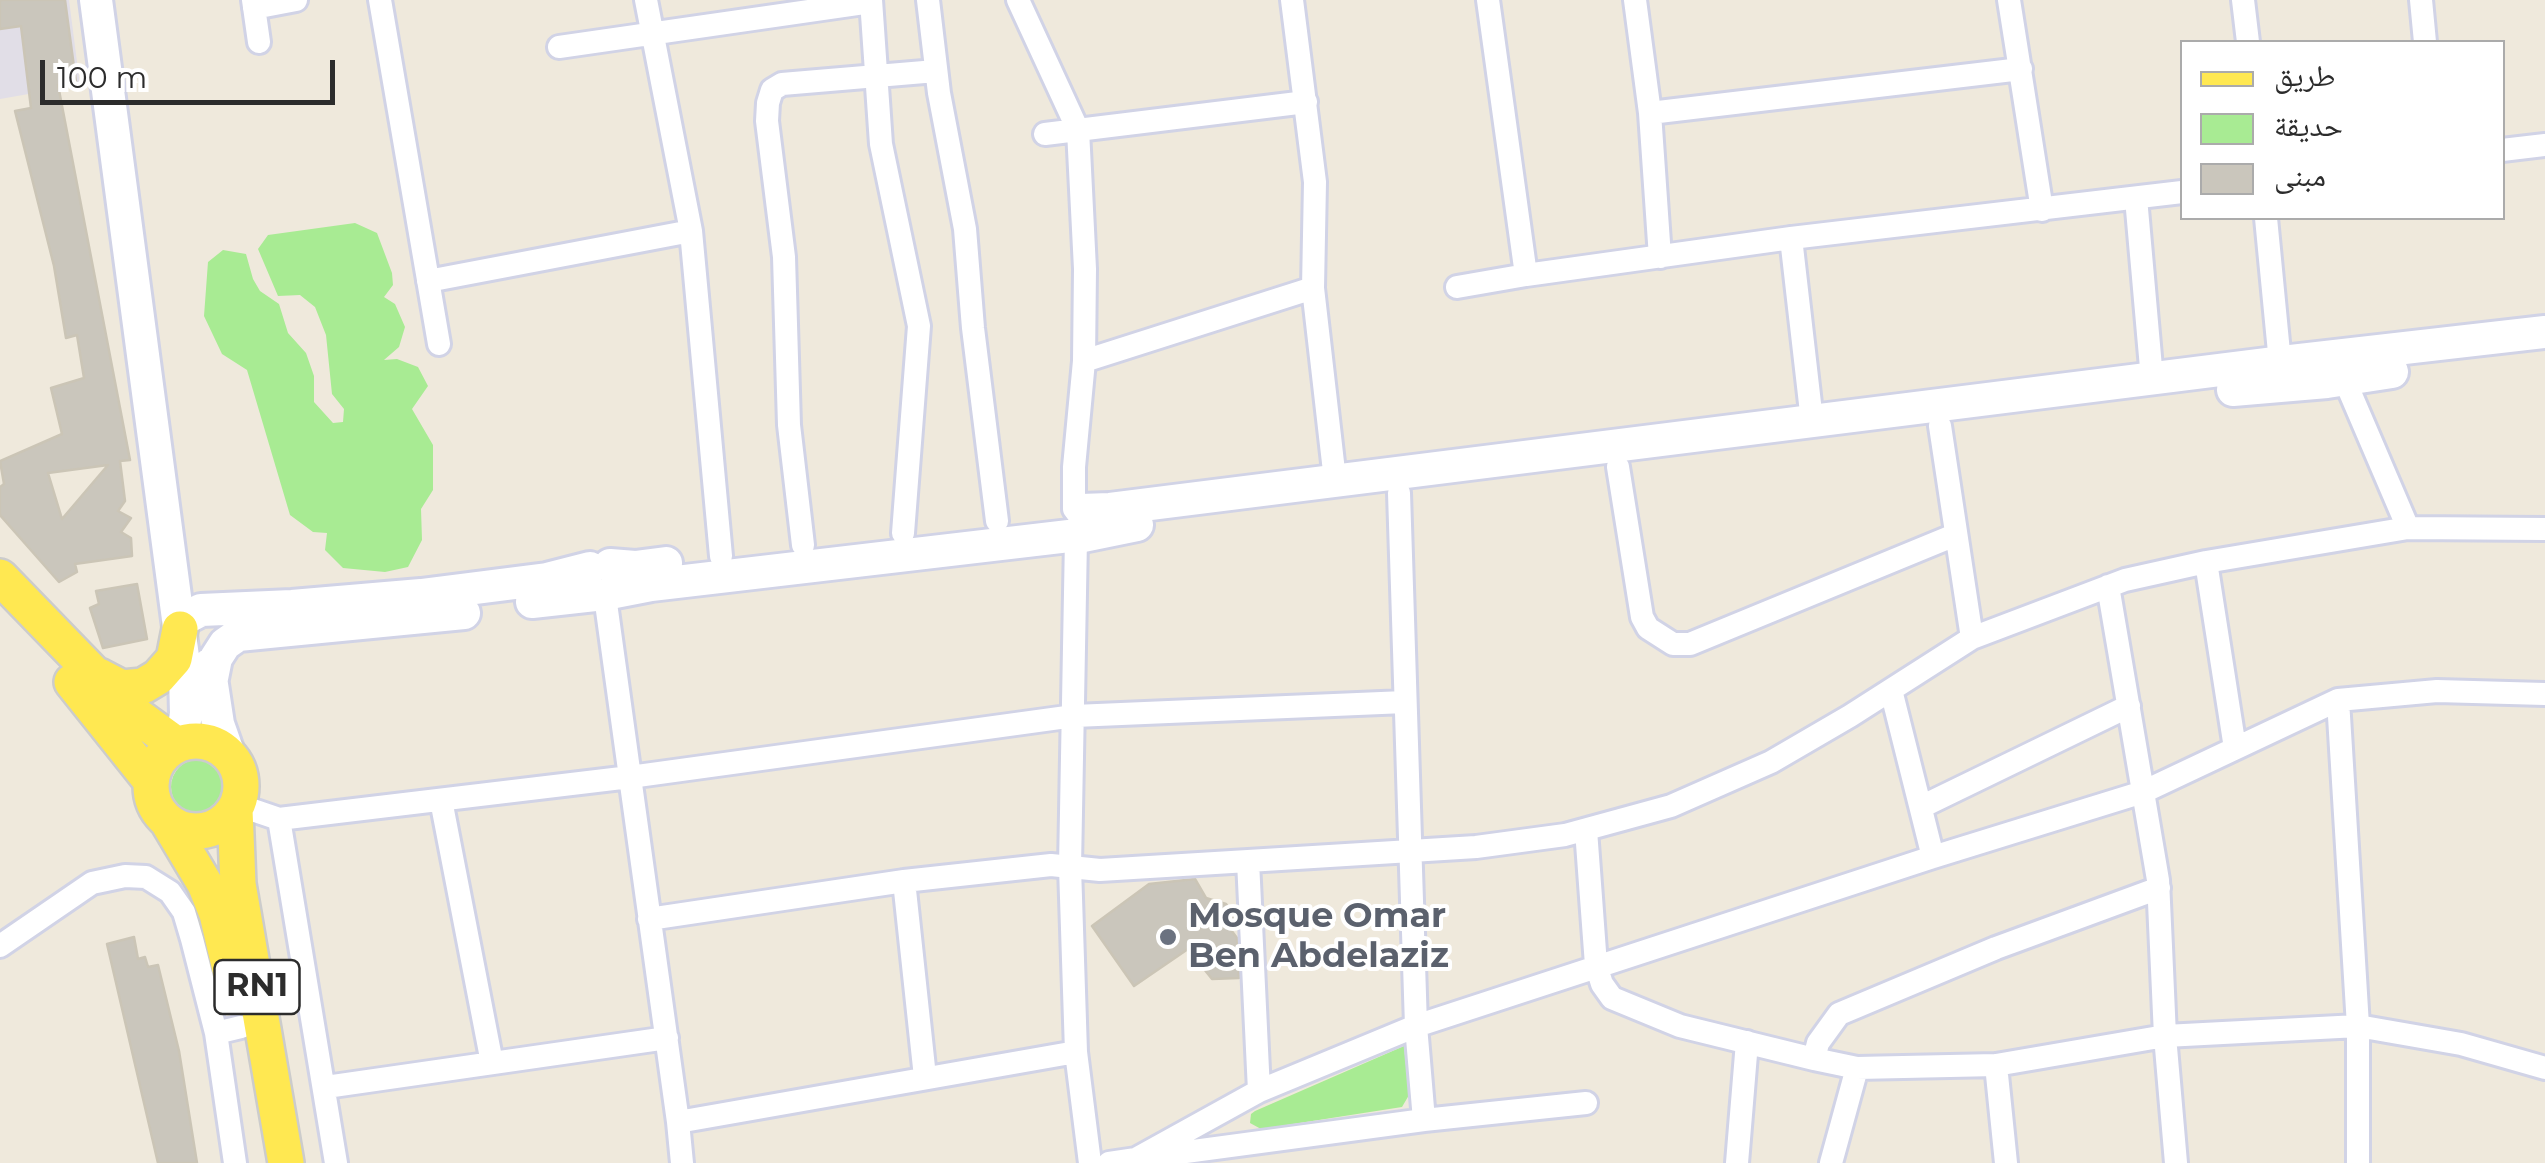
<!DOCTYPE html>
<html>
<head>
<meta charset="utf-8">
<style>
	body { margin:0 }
	#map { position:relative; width:2545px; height:1163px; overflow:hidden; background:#efe9dc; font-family:Montserrat,"Noto Naskh Arabic",sans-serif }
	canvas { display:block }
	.legend { position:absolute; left:2180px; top:40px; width:325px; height:180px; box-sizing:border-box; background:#fff; border:2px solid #ababab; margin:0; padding:12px 18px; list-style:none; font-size:30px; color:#2c2c2c }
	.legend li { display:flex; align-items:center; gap:20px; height:50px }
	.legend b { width:50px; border:2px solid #ababab }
	.scale { position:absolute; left:40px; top:60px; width:295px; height:45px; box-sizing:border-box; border:5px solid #2c2c2c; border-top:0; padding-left:12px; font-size:30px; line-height:35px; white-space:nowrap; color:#2c2c2c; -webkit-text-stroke:8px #fff; paint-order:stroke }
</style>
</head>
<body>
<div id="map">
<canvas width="2545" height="1163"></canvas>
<ul class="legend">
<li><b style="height:12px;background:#ffe851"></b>طريق</li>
<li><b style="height:28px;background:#a8eb93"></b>حديقة</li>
<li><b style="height:28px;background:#cac6bc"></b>مبنى</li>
</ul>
<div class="scale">100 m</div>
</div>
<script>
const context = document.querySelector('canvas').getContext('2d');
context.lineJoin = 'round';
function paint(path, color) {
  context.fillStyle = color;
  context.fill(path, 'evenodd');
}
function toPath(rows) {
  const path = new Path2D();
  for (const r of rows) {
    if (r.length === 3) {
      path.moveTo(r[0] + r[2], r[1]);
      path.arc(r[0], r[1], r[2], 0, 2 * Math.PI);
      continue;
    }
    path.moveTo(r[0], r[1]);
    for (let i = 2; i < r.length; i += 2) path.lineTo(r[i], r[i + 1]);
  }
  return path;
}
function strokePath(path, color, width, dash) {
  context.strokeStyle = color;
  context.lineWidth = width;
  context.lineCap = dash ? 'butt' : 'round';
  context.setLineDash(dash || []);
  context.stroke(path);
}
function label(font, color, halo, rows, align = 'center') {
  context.font = font + ' Montserrat,sans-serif';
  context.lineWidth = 8;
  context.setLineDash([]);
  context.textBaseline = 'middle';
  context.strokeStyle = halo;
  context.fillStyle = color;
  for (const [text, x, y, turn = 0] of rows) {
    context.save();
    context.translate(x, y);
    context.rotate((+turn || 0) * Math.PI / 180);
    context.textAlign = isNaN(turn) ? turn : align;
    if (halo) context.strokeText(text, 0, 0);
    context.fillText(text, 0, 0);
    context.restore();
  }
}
paint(toPath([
	[0,0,69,0,80,85,0,99]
]), '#e1dee7');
paint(toPath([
	[355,223,377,233,392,273,393,285,384,297,395,304,405,327,399,347,384,360,397,359,418,367,428,386,412,409,433,445,433,490,421,509,422,540,408,567,385,572,343,568,325,550,327,533,313,532,290,515,247,370,222,354,204,316,208,262,223,250,246,254,253,279,260,291,279,304,288,333,306,353,314,376,314,402,333,423,343,422,344,409,332,394,326,335,315,307,300,295,278,296,258,249,268,235],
	[199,787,28],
	[1404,1046,1409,1095,1402,1107,1261,1129,1250,1123,1251,1114,1255,1111]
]), '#a8eb93');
const building = toPath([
	[0,0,65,0,76,82,58,85,130,460,120,461,125,501,118,511,131,518,121,532,131,538,132,556,75,564,77,572,59,582,0,515,0,487,4,484,0,461,62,434,51,388,84,378,77,335,66,338,54,266,15,111,31,108,21,26,0,29,0,0],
	[108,465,62,519,48,473,108,465],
	[137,584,147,639,103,648,90,608,99,604,96,591,137,584],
	[1195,879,1206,898,1226,904,1236,919,1236,926,1231,930,1237,938,1239,978,1212,979,1188,949,1134,986,1092,926,1149,884,1195,879],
	[134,937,138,959,145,957,148,967,158,965,179,1051,197,1163,158,1163,107,944,134,937]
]);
paint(building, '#cac6bc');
strokePath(building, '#cbc5b6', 2.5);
const minor = toPath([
	[253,0,259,42],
	[380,0,439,344],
	[646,0,691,231,721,556],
	[871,0,881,144,919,326,903,533],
	[928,0,939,93,965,229,973,328,997,521],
	[1018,0,1078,130,1085,269,1084,361,1074,467,1074,509],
	[1292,0,1315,182,1313,288,1335,480],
	[1635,0,1650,113,1660,257],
	[2009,0,2042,210],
	[2243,0,2248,42],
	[2421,0,2425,42],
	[254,8,296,0],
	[559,47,871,2],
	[1650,113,2021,69],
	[1045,134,1306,102],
	[2502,150,2545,145],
	[2136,198,2152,379],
	[2266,218,2281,373],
	[1791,238,1812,421],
	[1526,275,1791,238,2182,192],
	[428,281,691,231],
	[1457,287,1526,275,1488,0],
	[1084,361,1313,288],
	[2340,369,2408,528],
	[1940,426,1972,638],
	[1618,467,1642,617,1648,628,1673,644,1690,644,1955,535],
	[1399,493,1416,1026,1424,1120],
	[1076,538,1070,867,1076,1052,1090,1163],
	[803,545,789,425,784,257,767,121,768,103,772,90,782,84,936,71],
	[2206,562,2235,748],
	[2108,586,2158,880,2165,1036,2176,1163],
	[1891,690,1933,857],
	[2338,700,2437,691,2545,694],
	[441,800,492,1063],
	[238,805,279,819,630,777,605,596],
	[1921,807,2129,706],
	[279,819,336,1163],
	[1586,830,1596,965,1602,984,1612,998,1680,1026,1814,1059,1857,1068,1996,1065,2165,1036,2358,1026,2461,1044,2545,1068],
	[1248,861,1259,1091],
	[904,881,925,1077],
	[649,919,904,881,1051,865,1100,870,1248,861,1476,847,1565,835,1671,806,1771,762,1850,716,1972,638,2125,580,2206,562,2408,528,2545,529],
	[0,946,92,883,125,876,146,877,170,892,184,912,192,939,216,1033,235,1163],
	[216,1033,241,1027],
	[1076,1052,678,1122,630,777,1074,716,1405,702],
	[1814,1059,1818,1043,1839,1014,1996,948,2159,888],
	[1996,1065,2006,1163],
	[326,1087,667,1038],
	[678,1122,682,1163],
	[1149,1157,1424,1120,1586,1103],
	[1136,1159,1259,1091,1416,1026,1933,857,2143,792,2338,700,2358,1026,2358,1163],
	[1109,1163,1136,1159,1137,1163],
	[1737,1163,1747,1042],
	[1831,1163,1857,1068]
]);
const secondary = toPath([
	[96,0,185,672,186,714,181,744],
	[2233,390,2327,382,2392,372],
	[1081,510,1110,509,2291,361,2545,332],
	[1083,536,1137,525],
	[610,565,635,567,666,563],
	[610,593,651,585,1069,536],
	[532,602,595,595],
	[180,629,184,619,201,610,292,606,421,595,547,579,590,568],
	[209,665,218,724,229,755],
	[211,683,216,658,225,644,238,635,464,613]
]);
const primary = toPath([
	[0,577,129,710,177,745],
	[99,676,122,688,143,686,158,677,174,659,180,629],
	[72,682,151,781],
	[196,786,45],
	[235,810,238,884,286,1163],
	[168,822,205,884,217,914,233,982]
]);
strokePath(minor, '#d1d3e6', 28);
strokePath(secondary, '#d1d3e6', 38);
strokePath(primary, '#ccc', 40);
strokePath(minor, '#fff', 22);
strokePath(secondary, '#fff', 32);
strokePath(primary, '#ffe851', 35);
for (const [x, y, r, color] of [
	[1168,937,10,"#6b7280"]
]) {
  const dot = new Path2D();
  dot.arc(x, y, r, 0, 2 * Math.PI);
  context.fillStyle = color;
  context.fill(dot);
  strokePath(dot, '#fff', 4);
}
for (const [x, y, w] of [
	[257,987,85]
]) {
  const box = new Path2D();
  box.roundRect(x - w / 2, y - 27, w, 54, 8);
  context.fillStyle = '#fff';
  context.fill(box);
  strokePath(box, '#2c2c2c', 2.5);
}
label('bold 32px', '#2c2c2c', null, [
	["RN1",257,987]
]);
label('bold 35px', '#5b616d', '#fff', [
	["Mosque Omar",1188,917],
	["Ben Abdelaziz",1188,957]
], 'left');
</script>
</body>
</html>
